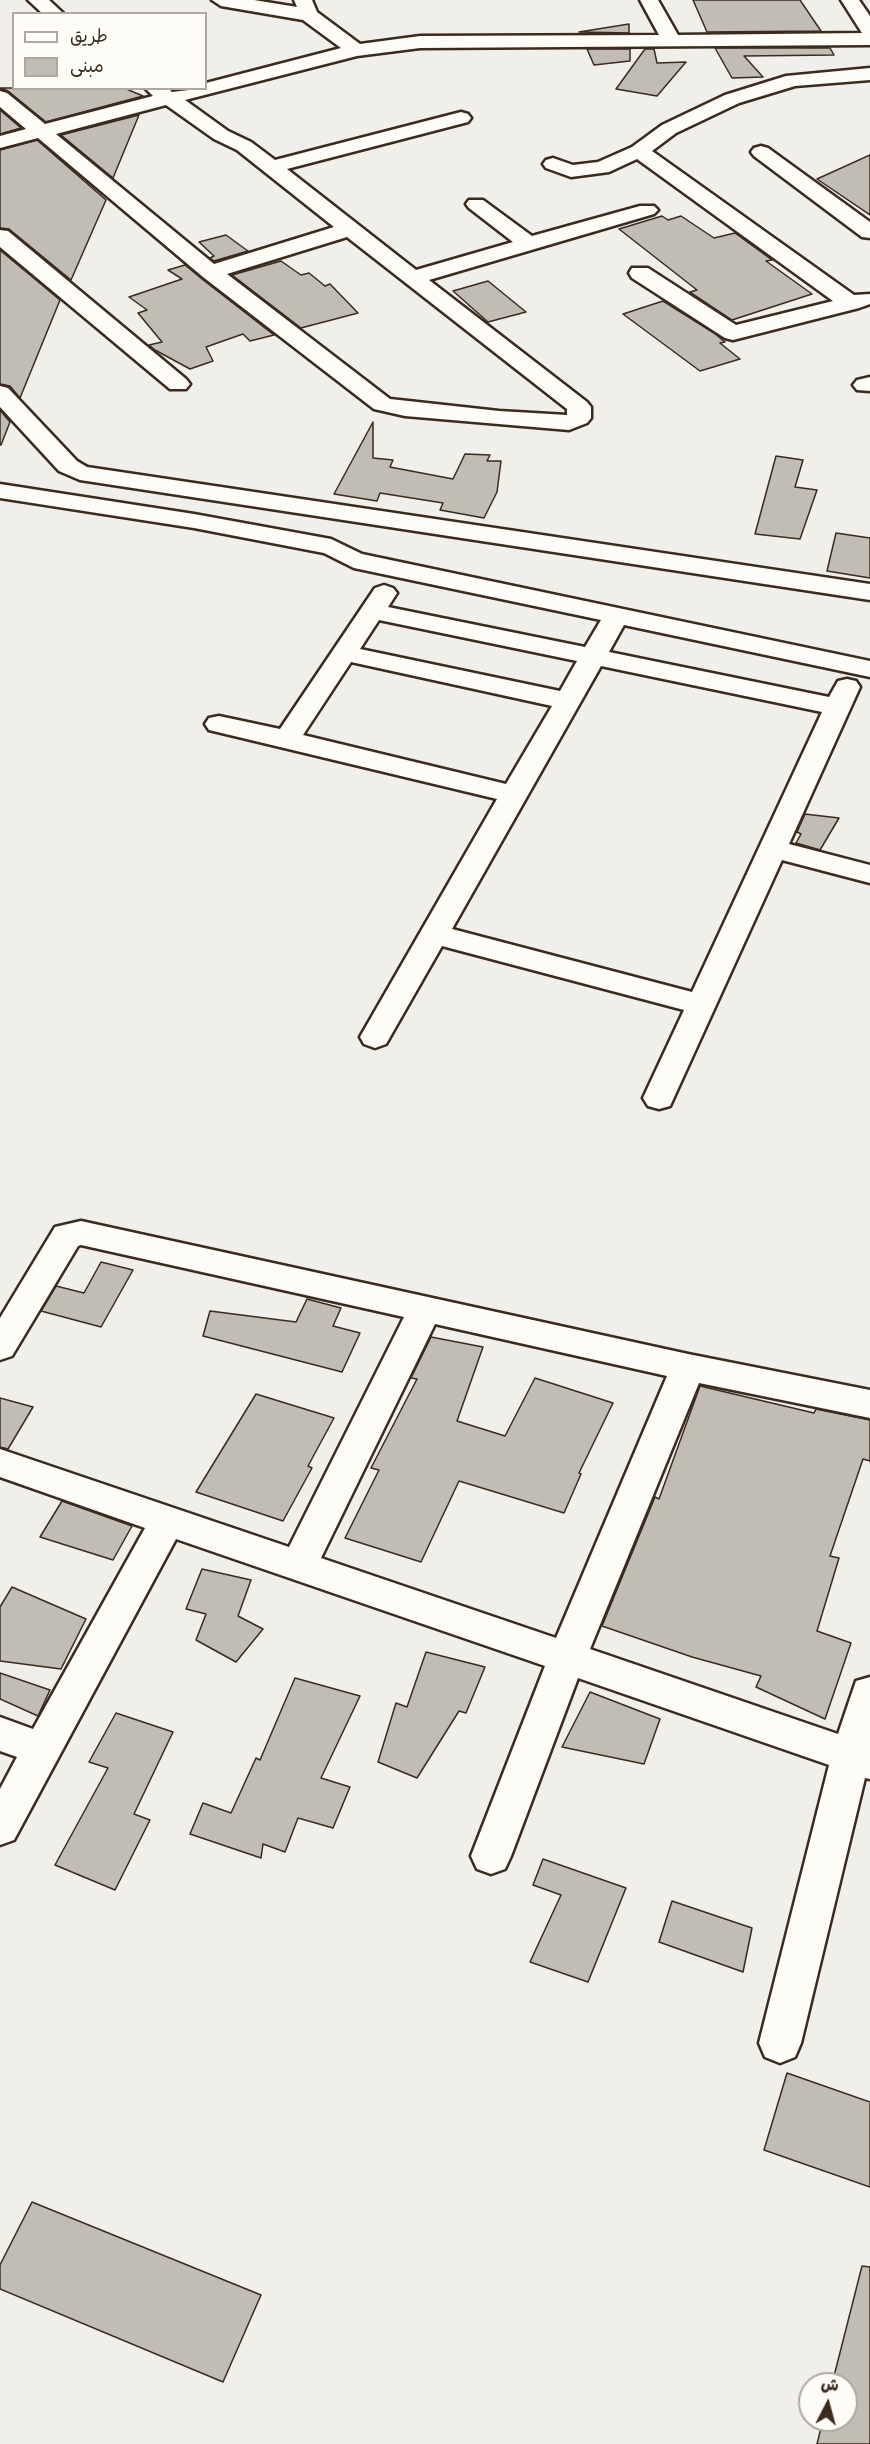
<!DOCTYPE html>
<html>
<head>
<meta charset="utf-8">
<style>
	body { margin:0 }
	#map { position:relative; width:870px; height:2444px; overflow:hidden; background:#f1efea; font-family:Mynerve,"Playpen Sans Arabic",sans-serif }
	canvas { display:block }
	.legend { position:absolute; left:12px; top:12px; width:195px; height:78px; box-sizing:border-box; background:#fdfcf7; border:2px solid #afa8a0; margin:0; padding:8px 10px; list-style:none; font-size:18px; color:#3b2a1e }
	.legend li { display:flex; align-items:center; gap:12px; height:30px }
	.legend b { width:30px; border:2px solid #afa8a0 }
	.north { position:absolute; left:798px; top:2372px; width:60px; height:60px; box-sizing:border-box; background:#fdfcf7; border:2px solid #afa8a0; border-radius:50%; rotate:6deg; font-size:16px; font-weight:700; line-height:24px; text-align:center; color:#3b2a1e }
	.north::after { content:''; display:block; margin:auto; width:21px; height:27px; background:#3b2a1e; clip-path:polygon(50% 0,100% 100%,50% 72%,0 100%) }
</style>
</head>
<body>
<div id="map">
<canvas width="870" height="2444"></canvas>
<ul class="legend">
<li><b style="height:8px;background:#fdfcf7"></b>طريق</li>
<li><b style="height:16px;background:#c1bcb4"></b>مبنى</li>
</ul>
<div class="north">ش</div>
</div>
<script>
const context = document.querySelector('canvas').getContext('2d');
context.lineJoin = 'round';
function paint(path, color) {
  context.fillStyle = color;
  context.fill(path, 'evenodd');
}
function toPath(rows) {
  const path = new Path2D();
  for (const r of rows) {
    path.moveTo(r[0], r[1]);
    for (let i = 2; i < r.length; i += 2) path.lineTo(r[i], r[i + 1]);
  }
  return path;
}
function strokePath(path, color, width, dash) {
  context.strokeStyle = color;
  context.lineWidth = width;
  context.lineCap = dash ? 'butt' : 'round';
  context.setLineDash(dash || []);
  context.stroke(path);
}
const building = toPath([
	[693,0,800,0,821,31,707,32,693,0],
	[629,24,629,33,579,32,629,24],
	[715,48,830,48,834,55,744,56,763,77,732,78,715,48],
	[587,49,630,49,630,61,594,65,587,49],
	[645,49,654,49,657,63,686,62,657,96,616,89,645,49],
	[0,88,124,88,143,96,46,122,8,91,0,88],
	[0,110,21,128,0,134,0,110],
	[139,115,113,178,61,135,139,115],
	[37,140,106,200,71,280,9,229,0,228,0,150,37,140],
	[870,155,870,215,817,179,870,155],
	[662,216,668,220,681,216,714,238,735,233,772,260,766,261,812,294,732,320,690,292,697,290,619,229,662,216],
	[226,235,248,251,214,261,210,258,214,256,199,242,226,235],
	[0,250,60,300,20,398,10,386,0,384,0,250],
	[281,261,301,275,309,273,325,286,330,284,358,313,301,328,232,275,281,261],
	[185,265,202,279,274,335,250,341,243,334,206,347,213,361,190,369,155,350,149,345,162,342,138,313,147,310,129,297,182,279,168,270,185,265],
	[488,281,526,312,488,322,453,291,488,281],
	[663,301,714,333,725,342,720,343,740,359,700,371,623,314,663,301],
	[0,410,10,422,1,445,0,445,0,410],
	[373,422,373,458,393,460,390,467,453,479,465,454,490,455,487,461,501,461,497,492,484,518,440,510,443,503,380,493,377,501,334,494,373,422],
	[776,456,803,460,795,487,817,490,800,539,755,534,776,456],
	[836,533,870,538,870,578,827,571,836,533],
	[805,814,839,818,820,850,796,843,801,834,797,832,805,814],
	[101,1262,133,1270,101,1327,41,1311,56,1286,84,1293,101,1262],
	[307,1299,341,1308,333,1326,360,1333,342,1372,203,1336,210,1311,296,1322,307,1299],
	[431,1337,483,1347,457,1421,505,1436,535,1378,613,1403,579,1473,581,1474,564,1513,459,1481,421,1562,345,1538,379,1470,371,1468,417,1379,411,1378,431,1337],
	[700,1386,814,1413,816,1409,870,1420,870,1461,863,1459,830,1556,839,1558,817,1631,851,1643,825,1719,756,1687,761,1676,692,1657,602,1626,655,1497,659,1499,700,1386],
	[256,1394,334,1418,308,1466,312,1468,283,1521,196,1492,256,1394],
	[0,1398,33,1407,8,1449,0,1447,0,1398],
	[62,1501,132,1526,113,1560,40,1537,62,1501],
	[202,1569,251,1580,238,1616,263,1629,236,1662,196,1640,206,1614,186,1609,202,1569],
	[12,1587,86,1619,61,1669,0,1661,0,1607,12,1587],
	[426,1652,485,1667,466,1713,459,1711,417,1778,378,1762,396,1703,407,1707,426,1652],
	[0,1673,50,1690,38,1716,0,1699,0,1673],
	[295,1678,360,1696,321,1778,350,1787,333,1828,298,1818,285,1852,263,1844,261,1858,190,1834,203,1803,231,1813,256,1758,260,1760,295,1678],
	[590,1692,660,1719,644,1764,562,1747,590,1692],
	[116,1713,173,1732,134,1814,150,1820,115,1890,55,1865,108,1768,89,1762,116,1713],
	[543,1859,626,1888,588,1982,530,1962,561,1895,533,1885,543,1859],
	[672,1901,752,1928,743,1972,659,1942,672,1901],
	[787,2073,870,2102,870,2187,764,2150,787,2073],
	[32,2202,261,2295,223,2382,0,2289,0,2265,32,2202],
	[862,2266,870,2267,870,2444,817,2444,823,2420,846,2420,846,2384,832,2384,862,2266]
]);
paint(building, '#c1bcb4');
strokePath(building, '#3b2a1e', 1.5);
const minor = toPath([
	[28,0,49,0,64,14,43,14,28,0],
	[212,0,254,0,297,7,294,0,312,0,317,12,360,44,420,36,659,35,640,0,658,0,678,35,862,33,841,0,859,0,870,16,870,45,420,48,357,56,185,100,228,131,251,142,275,160,461,112,468,114,471,118,468,122,287,169,416,270,513,242,469,208,466,204,469,200,483,200,532,236,640,206,654,206,658,210,654,214,429,280,587,402,591,407,591,418,587,423,569,430,405,416,374,409,203,277,38,138,0,148,0,136,26,129,0,107,0,91,7,93,45,124,153,96,145,88,168,88,172,92,206,88,206,83,341,48,303,20,221,6,212,0],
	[166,105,214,139,237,150,334,227,214,264,56,134,166,105],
	[347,237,567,409,567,415,499,411,390,399,227,274,347,237],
	[870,68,870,80,795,86,739,103,676,133,652,151,854,295,870,294,870,304,859,308,733,340,725,338,632,278,629,273,632,268,648,268,736,325,833,301,637,159,609,172,571,177,546,168,543,164,546,160,553,158,573,165,598,162,632,147,662,125,725,95,786,76,870,68],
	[761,146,768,148,870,222,870,238,862,237,754,156,751,152,754,148,761,146],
	[0,230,8,231,186,379,190,384,186,389,170,389,0,247,0,230],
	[870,377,870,391,857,390,853,385,857,380,870,377],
	[0,386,8,388,77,461,87,467,870,584,870,600,80,480,59,471,0,407,0,386],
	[0,484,194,514,331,539,362,554,870,661,870,677,624,625,609,652,829,697,838,681,847,679,856,681,860,687,789,844,870,865,870,883,782,860,670,1106,659,1109,648,1106,643,1098,684,1010,442,946,386,1044,375,1048,364,1044,360,1037,497,799,209,730,205,724,209,718,219,716,280,729,375,588,384,585,393,588,397,593,388,607,585,647,601,620,354,568,324,553,194,528,0,498,0,484],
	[379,620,577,661,560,691,360,649,379,620],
	[351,662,552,706,506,784,303,735,351,662],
	[601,666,822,712,692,992,452,929,601,666],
	[81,1221,688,1354,870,1390,870,1418,699,1383,590,1649,838,1734,856,1681,870,1677,870,1779,865,1778,801,2043,795,2057,780,2063,765,2057,759,2043,829,1765,578,1678,511,1856,505,1869,491,1874,477,1869,471,1856,545,1666,176,1539,14,1840,0,1845,0,1789,17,1757,0,1751,0,1717,33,1729,145,1528,0,1477,0,1449,289,1547,404,1317,81,1245,78,1246,12,1356,0,1360,0,1318,55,1227,81,1221],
	[435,1324,667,1376,556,1638,321,1558,435,1324]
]);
strokePath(minor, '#3b2a1e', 5);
paint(minor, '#fdfcf7');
</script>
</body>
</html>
